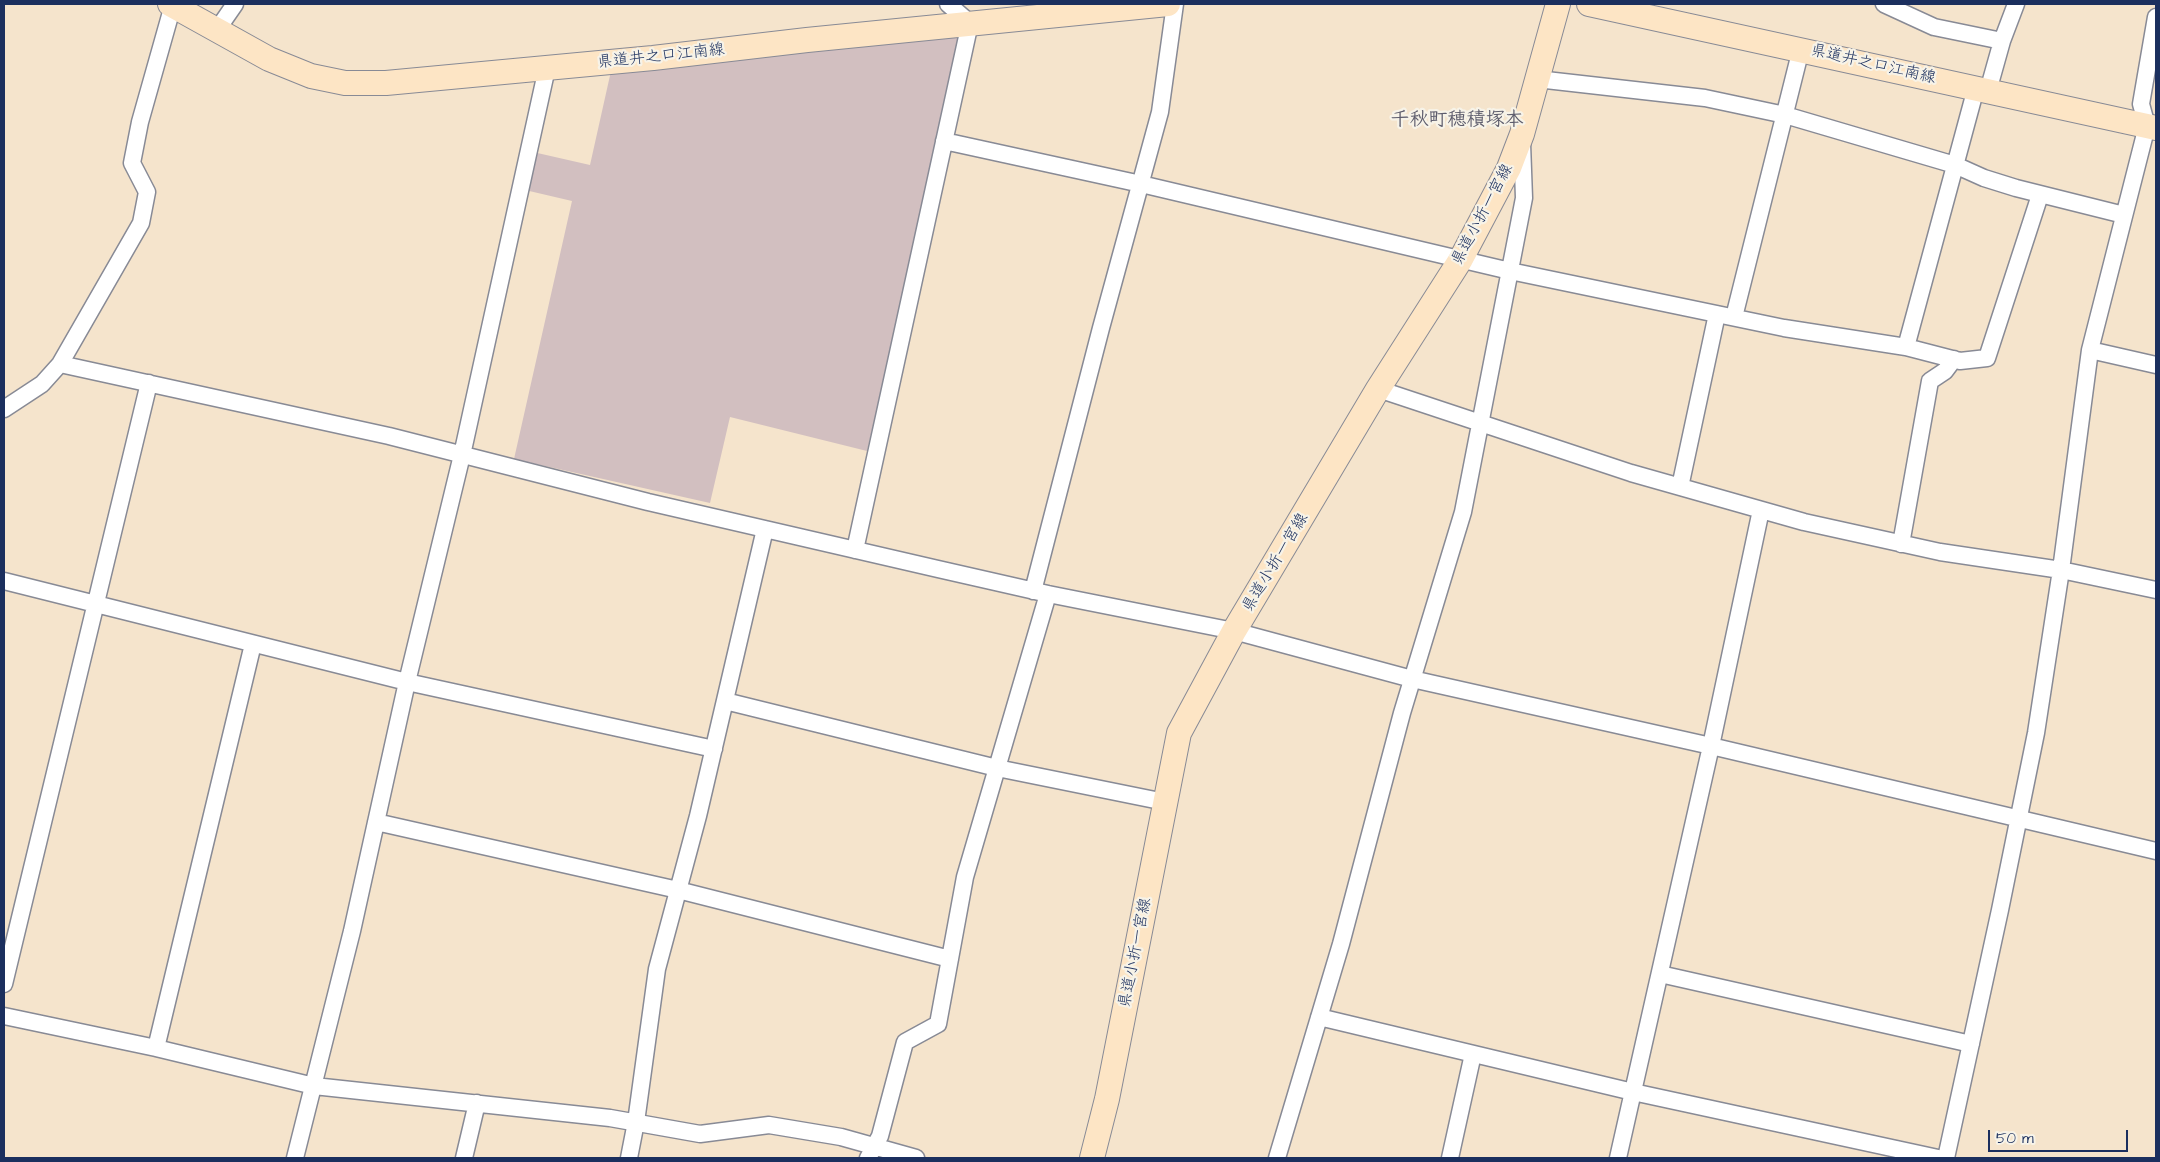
<!DOCTYPE html>
<html>
<head>
<meta charset="utf-8">
<style>
	body { margin:0 }
	#map { position:relative; width:2160px; height:1162px; overflow:hidden; background:#f5e4cc; font-family:"Architects Daughter",sans-serif }
	canvas { display:block }
	.frame { position:absolute; inset:0; border:5px solid #1b2f5e; pointer-events:none }
	.scale { position:absolute; left:1988px; top:1130px; width:140px; height:22px; box-sizing:border-box; border:2px solid #1b2f5e; border-top:0; padding-left:6px; font-size:15px; line-height:18px; white-space:nowrap; color:#1b2f5e; -webkit-text-stroke:4px #f7f3e8; paint-order:stroke }
</style>
</head>
<body>
<div id="map">
<canvas width="2160" height="1162"></canvas>
<div class="frame"></div>
<div class="scale">50 m</div>
</div>
<script>
const context = document.querySelector('canvas').getContext('2d');
context.lineJoin = 'round';
function paint(path, color) {
  context.fillStyle = color;
  context.fill(path, 'evenodd');
}
function toPath(rows) {
  const path = new Path2D();
  for (const r of rows) {
    path.moveTo(r[0], r[1]);
    for (let i = 2; i < r.length; i += 2) path.lineTo(r[i], r[i + 1]);
  }
  return path;
}
function strokePath(path, color, width, dash) {
  context.strokeStyle = color;
  context.lineWidth = width;
  context.lineCap = dash ? 'butt' : 'round';
  context.setLineDash(dash || []);
  context.stroke(path);
}
function label(font, color, halo, rows, align = 'center') {
  context.font = font + ' "Architects Daughter","Klee One",sans-serif';
  context.lineWidth = 4.5;
  context.setLineDash([]);
  context.textBaseline = 'middle';
  context.strokeStyle = halo;
  context.fillStyle = color;
  for (const [text, x, y, turn = 0] of rows) {
    context.save();
    context.translate(x, y);
    context.rotate((+turn || 0) * Math.PI / 180);
    context.textAlign = isNaN(turn) ? turn : align;
    if (halo) context.strokeText(text, 0, 0);
    context.fillText(text, 0, 0);
    context.restore();
  }
}
paint(toPath([
	[959,34,963,43,867,451,730,417,710,503,514,459,572,201,525,190,533,152,590,165,611,71]
]), '#d2bfc0');
const minor = toPath([
	[1884,4,1934,27,2002,41],
	[217,30,235,4],
	[1537,79,1705,98,1785,115,1955,165,1984,178,2016,188,2124,215],
	[1988,91,2002,41,2016,4],
	[944,141,1141,184,1510,271,1784,328,1906,347,1960,361,1987,358,2040,195],
	[1734,317,1801,49],
	[1906,347,1976,88],
	[2090,350,2156,365],
	[60,364,389,436,648,502,938,569,1048,594,1234,631,1412,679,1711,746,2156,851],
	[1378,389,1631,473,1804,522,1940,552,2061,570,2156,590],
	[4,409,42,384,60,364,141,223,147,192,132,163,140,122,173,5],
	[1680,487,1717,314],
	[1901,544,1930,381,1945,371,1954,359],
	[855,550,970,23,948,4],
	[4,581,407,682,714,749],
	[1033,591,1101,328,1160,112,1175,4],
	[725,701,997,768,1165,802],
	[376,822,678,890,950,959],
	[1660,974,1971,1044],
	[4,984,149,383],
	[4,1016,156,1048,314,1086,610,1118,700,1134,769,1125,841,1137,916,1158],
	[1319,1017,1633,1092,1938,1158],
	[156,1048,253,644],
	[295,1158,352,931,407,682,462,455,547,68],
	[464,1158,477,1103],
	[629,1158,636,1122,657,969,698,816,765,529],
	[868,1158,880,1136,905,1042,938,1024,965,877,1048,594],
	[1277,1158,1341,944,1402,713,1463,512,1524,198,1522,143],
	[1450,1158,1473,1054],
	[1618,1158,1711,746,1761,510],
	[1946,1158,2000,910,2036,733,2061,570,2090,350,2147,126,2141,104,2156,17]
]);
const secondary = toPath([
	[170,4,269,59,311,76,345,83,386,83,653,58,807,40,1168,4],
	[1589,4,2156,128],
	[1092,1158,1107,1099,1179,733,1234,631,1378,389,1461,259,1509,168,1522,134,1558,4]
]);
strokePath(minor, '#888a95', 19);
strokePath(secondary, '#888a95', 26);
strokePath(minor, '#fff', 16);
strokePath(secondary, '#fde5c5', 24);
label('16px', '#1b2f5e', '#f7f3e8', [
	["県道井之口江南線",661,57,-6],
	["県道井之口江南線",1873,65,13],
	["県道小折一宮線",1483,215,-62],
	["県道小折一宮線",1276,563,-59],
	["県道小折一宮線",1136,953,-79]
]);
label('bold 19px', '#5e5d6d', '#f7f3e8', [
	["千秋町穂積塚本",1457,121]
]);
</script>
</body>
</html>
